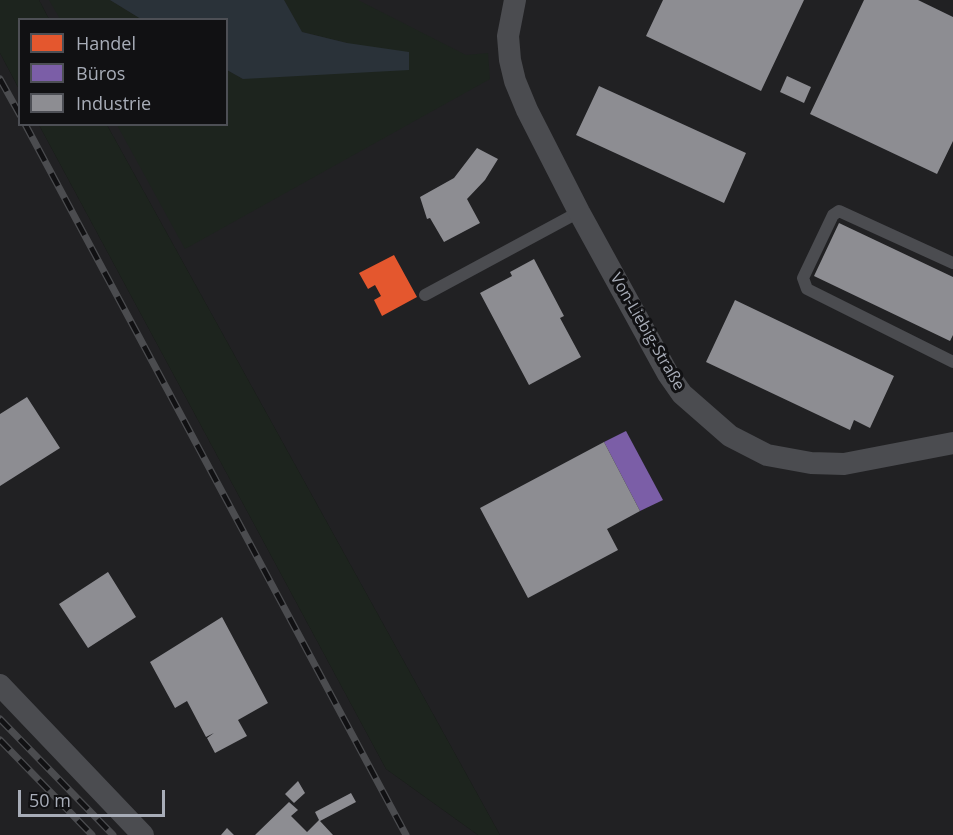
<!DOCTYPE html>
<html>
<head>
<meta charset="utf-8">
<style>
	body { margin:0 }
	#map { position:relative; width:953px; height:835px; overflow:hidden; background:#171717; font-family:"Open Sans",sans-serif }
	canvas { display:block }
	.legend { position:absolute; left:18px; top:18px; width:210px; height:108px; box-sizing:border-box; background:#111113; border:2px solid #4d4f55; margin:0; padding:8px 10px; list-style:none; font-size:18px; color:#a8adb8 }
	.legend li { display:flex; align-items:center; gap:12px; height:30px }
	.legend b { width:30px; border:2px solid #4d4f55 }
	.scale { position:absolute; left:18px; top:790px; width:147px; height:27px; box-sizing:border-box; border:3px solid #a8adb8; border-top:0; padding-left:8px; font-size:18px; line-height:21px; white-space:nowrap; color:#a8adb8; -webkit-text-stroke:4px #111113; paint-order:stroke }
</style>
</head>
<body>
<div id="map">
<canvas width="953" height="835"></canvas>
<ul class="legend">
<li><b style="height:16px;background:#e4572e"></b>Handel</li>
<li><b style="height:16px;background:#7b5ea7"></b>Büros</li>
<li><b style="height:16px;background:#8d8d92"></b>Industrie</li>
</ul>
<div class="scale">50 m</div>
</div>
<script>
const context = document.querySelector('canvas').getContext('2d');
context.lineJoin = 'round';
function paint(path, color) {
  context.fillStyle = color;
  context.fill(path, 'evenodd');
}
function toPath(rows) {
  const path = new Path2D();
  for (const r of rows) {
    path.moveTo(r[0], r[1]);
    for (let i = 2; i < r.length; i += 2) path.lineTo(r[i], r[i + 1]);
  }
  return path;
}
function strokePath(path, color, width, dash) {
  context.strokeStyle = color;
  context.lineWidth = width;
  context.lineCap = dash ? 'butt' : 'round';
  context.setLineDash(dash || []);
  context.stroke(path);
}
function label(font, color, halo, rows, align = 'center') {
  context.font = font + ' "Open Sans",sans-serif';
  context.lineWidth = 6;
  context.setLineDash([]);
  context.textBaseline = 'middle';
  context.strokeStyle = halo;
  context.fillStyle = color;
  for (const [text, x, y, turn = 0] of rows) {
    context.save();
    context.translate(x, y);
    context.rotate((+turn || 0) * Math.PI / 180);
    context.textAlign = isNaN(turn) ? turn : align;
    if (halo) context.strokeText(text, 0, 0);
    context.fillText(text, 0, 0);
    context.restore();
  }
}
paint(toPath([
	[39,0,953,0,953,835,500,835,107,125,226,124,226,20,49,19],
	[0,53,19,89,20,124,39,125,386,769,478,835,0,835]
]), '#212123');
paint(toPath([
	[0,0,39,0,49,19,20,20,19,89,0,53],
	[49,0,110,0,141,19,60,19],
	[284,0,358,0,466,55,488,53,490,79,185,249,117,125,226,124,227,70,243,79,347,43,302,32],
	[39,125,107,125,500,835,478,835,386,769]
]), '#1d241e');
paint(toPath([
	[110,0,284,0,302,32,347,43,409,52,409,70,243,79,227,70,226,20,141,19]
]), '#2a3239');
paint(toPath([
	[394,255,417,297,382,316,374,300,381,296,375,285,368,289,359,273]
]), '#e4572e');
paint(toPath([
	[626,431,663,500,640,511,604,442]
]), '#7b5ea7');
paint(toPath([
	[663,0,804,0,761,91,646,36],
	[864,0,918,0,953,17,953,141,937,174,810,114],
	[787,76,811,87,804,103,780,92],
	[599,86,746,153,724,203,576,135],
	[477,148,498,159,485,180,467,199,480,223,444,242,430,218,427,219,420,197,454,178],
	[839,223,953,277,953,335,950,341,814,276],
	[534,259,564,316,560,318,581,357,529,385,480,293,512,276,510,272],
	[735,300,894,376,870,428,854,420,850,430,706,362],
	[27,397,60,448,0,486,0,414],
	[604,442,640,511,607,529,618,550,528,598,480,508],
	[108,572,136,617,88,648,59,604],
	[222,617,268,703,238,720,247,736,215,753,207,738,214,733,206,737,187,701,175,708,150,662],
	[298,781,305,793,294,803,285,794],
	[351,793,356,802,320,821,333,835,255,835,289,802,298,810,291,816,307,832,319,820,315,812],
	[227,828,234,835,221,835]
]), '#8d8d92');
strokePath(toPath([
	[953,263,839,211,833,215,803,278,807,289,953,362],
	[425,295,579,212]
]), '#4b4c50', 12);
strokePath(toPath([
	[515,0,508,36,510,60,515,81,527,110,579,212,668,374,682,394,730,436,767,455,811,463,844,464,953,443],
	[0,685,143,835]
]), '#4b4c50', 22);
const rail = toPath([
	[0,79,20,115],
	[25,124,406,835],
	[0,719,113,835],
	[0,740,92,835]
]);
strokePath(rail, '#4b4c4f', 7);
strokePath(rail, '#111113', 4.5, [14]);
label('16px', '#a8adb8', '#111113', [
	["Von-Liebig-Straße",647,332,60]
]);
</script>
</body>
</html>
